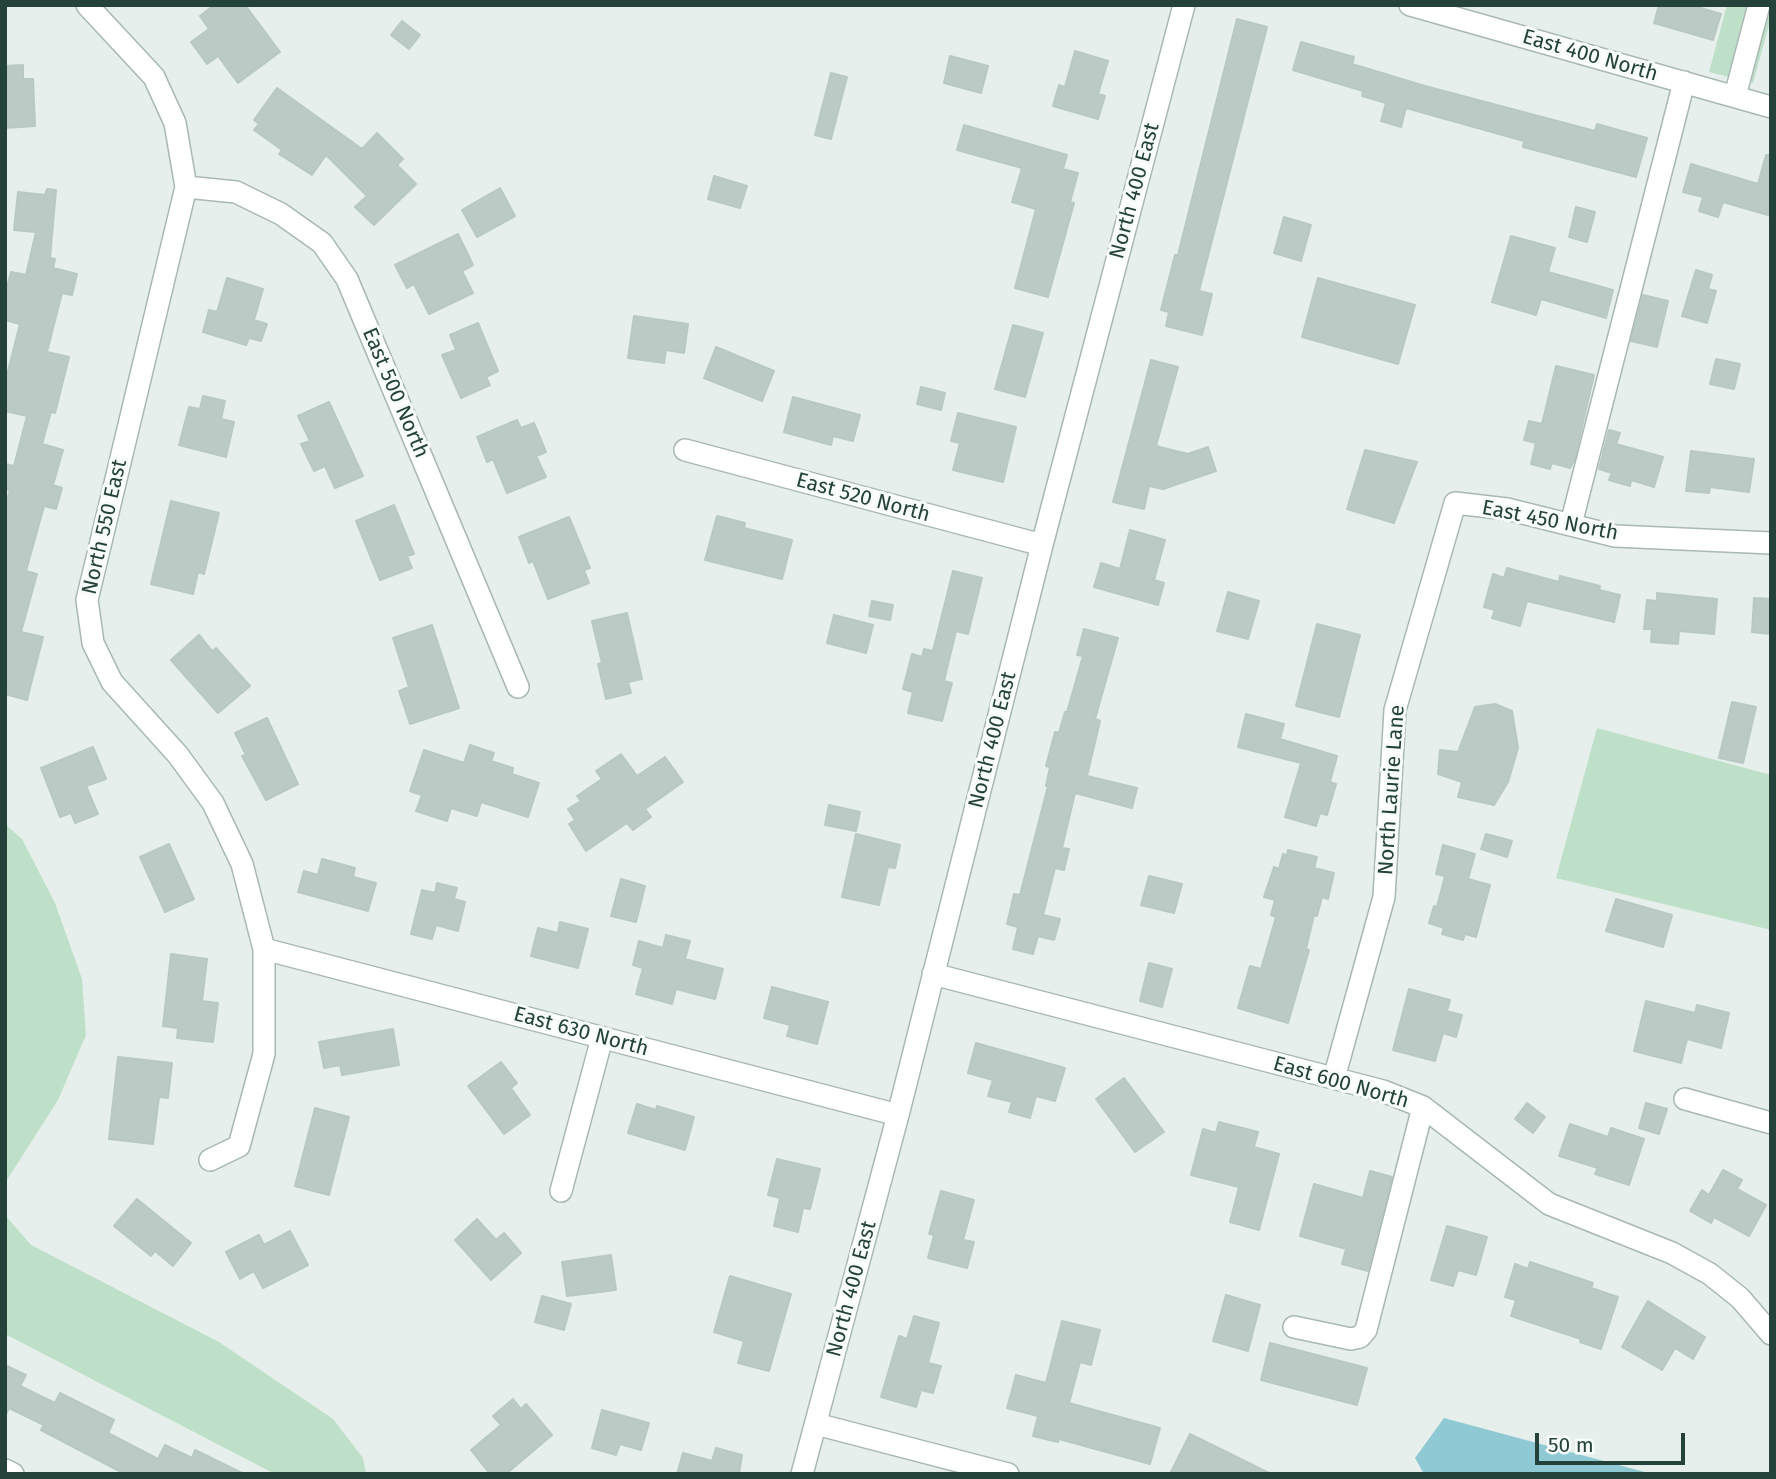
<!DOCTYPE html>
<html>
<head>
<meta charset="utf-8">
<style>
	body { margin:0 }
	#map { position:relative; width:1776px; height:1479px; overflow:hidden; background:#e6efeb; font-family:"Fira Sans",sans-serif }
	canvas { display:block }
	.frame { position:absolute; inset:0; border:7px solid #24423a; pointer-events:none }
	.scale { position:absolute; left:1535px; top:1433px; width:150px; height:32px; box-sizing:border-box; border:4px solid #24423a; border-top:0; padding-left:9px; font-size:21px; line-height:24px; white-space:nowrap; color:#24423a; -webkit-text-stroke:5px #f7fbf9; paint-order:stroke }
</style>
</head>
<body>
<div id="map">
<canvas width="1776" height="1479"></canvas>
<div class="frame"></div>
<div class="scale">50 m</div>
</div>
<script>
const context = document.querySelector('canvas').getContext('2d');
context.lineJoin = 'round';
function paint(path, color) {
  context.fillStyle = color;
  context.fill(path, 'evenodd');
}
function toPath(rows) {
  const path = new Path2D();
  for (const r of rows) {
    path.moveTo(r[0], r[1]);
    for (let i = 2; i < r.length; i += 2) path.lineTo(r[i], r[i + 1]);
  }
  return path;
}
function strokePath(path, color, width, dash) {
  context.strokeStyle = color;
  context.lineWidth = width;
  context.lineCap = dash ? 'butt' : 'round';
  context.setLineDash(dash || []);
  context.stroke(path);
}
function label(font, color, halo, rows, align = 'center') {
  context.font = font + ' "Fira Sans",sans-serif';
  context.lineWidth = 6;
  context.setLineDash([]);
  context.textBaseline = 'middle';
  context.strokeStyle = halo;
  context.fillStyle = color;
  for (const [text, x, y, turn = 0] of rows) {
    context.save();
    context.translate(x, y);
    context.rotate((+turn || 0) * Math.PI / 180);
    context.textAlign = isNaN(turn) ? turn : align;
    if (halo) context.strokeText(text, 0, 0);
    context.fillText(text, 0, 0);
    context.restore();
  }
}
paint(toPath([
	[1727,5,1771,5,1771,18,1753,83,1709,72],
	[1597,728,1771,775,1771,930,1556,878],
	[5,824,22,839,55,903,82,979,86,1035,58,1100,5,1183],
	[5,1215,31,1245,219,1342,333,1419,363,1458,366,1474,275,1474,5,1334]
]), '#bfe0c8');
paint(toPath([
	[1444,1418,1652,1474,1424,1474,1415,1458]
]), '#8ec9d4');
const building = toPath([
	[214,5,245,5,280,52,238,83,218,56,207,64,191,42,209,29,200,16,214,5],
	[1659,5,1691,5,1721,14,1713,40,1654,23,1659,5],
	[1237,19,1267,27,1199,291,1212,294,1202,335,1166,326,1169,312,1161,310,1175,255,1178,255,1237,19],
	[402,21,420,35,409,49,391,35,402,21],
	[1301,42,1354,57,1352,64,1425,86,1595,131,1597,124,1647,138,1636,177,1523,147,1524,141,1406,108,1401,127,1381,121,1386,103,1362,96,1363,91,1293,70,1301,42],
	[1075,51,1108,61,1098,94,1105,96,1098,119,1053,106,1059,85,1065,87,1075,51],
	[950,56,988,66,981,93,944,83,950,56],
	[23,65,23,79,33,79,35,126,5,128,5,66,23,65],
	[831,73,847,77,831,139,815,135,831,73],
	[277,88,362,149,377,133,403,159,397,165,416,184,374,225,355,207,367,196,326,155,312,175,279,154,282,150,254,130,259,124,254,120,277,88],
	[964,125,1067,155,1063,169,1078,173,1070,202,1074,203,1048,297,1015,288,1036,209,1012,202,1022,168,957,150,964,125],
	[1766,155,1771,155,1771,216,1723,202,1718,217,1699,211,1703,197,1683,192,1691,164,1758,184,1766,155],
	[714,176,747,186,740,208,708,199,714,176],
	[500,188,515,216,477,237,462,210,500,188],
	[47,189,56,190,50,258,55,259,53,268,77,274,72,295,62,293,47,352,69,357,55,413,51,412,42,444,63,450,53,485,62,488,56,509,44,506,26,571,37,574,21,632,43,637,27,700,5,694,5,507,10,490,5,489,5,464,14,466,27,416,5,411,5,383,20,324,5,320,5,295,11,272,26,275,36,232,14,230,18,192,45,195,47,189],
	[1576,207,1595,212,1587,242,1569,237,1576,207],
	[1284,217,1311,225,1301,261,1274,253,1284,217],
	[458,234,473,265,462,271,473,293,429,314,414,284,407,288,395,265,458,234],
	[1511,236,1555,248,1548,272,1613,290,1606,318,1541,299,1536,315,1492,302,1511,236],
	[1696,270,1712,275,1708,289,1716,291,1707,323,1682,316,1696,270],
	[227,278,263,289,254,320,267,324,261,341,249,338,246,345,203,332,209,310,217,312,227,278],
	[1318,278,1415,305,1398,364,1302,337,1318,278],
	[1643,295,1668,301,1657,347,1631,341,1643,295],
	[634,316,688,324,684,353,666,350,664,363,628,358,634,316],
	[478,323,498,371,486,377,490,385,461,398,442,355,456,350,450,335,478,323],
	[1013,325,1043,333,1025,397,995,389,1013,325],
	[716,347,774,371,762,401,704,378,716,347],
	[1716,359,1740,364,1734,389,1710,384,1716,359],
	[1151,360,1178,367,1156,446,1188,454,1208,447,1216,471,1163,489,1149,486,1144,509,1113,502,1151,360],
	[1556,366,1594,375,1574,461,1570,468,1552,463,1550,469,1531,464,1536,443,1524,440,1529,421,1542,424,1556,366],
	[921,387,945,393,941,410,917,404,921,387],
	[203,396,225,401,221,419,234,422,226,457,179,445,189,407,200,409,203,396],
	[793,397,860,415,853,441,833,436,831,445,784,432,793,397],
	[329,402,363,476,335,488,325,466,314,471,301,444,310,441,298,416,329,402],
	[958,413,1016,427,1003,482,953,470,960,443,951,441,958,413],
	[517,420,521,428,534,423,546,452,536,456,546,477,507,493,493,459,487,462,477,437,517,420],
	[1609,430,1620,433,1616,444,1663,457,1654,487,1631,480,1630,486,1609,480,1612,473,1599,469,1609,430],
	[1365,450,1417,462,1394,523,1347,509,1365,450],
	[1691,451,1754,459,1749,492,1710,487,1709,493,1686,491,1691,451],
	[171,501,219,513,204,574,198,572,193,594,151,584,171,501],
	[394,505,414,554,407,556,412,568,380,580,356,521,394,505],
	[717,516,745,523,744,528,792,540,782,579,705,560,717,516],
	[569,517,590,568,584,570,589,583,548,599,533,561,529,563,519,537,569,517],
	[1130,530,1165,540,1154,580,1164,583,1158,605,1094,587,1101,563,1120,569,1130,530],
	[1507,568,1559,582,1560,576,1600,586,1599,590,1620,595,1614,622,1527,601,1520,626,1492,618,1495,610,1484,607,1493,574,1504,578,1507,568],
	[953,571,982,578,968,634,956,631,944,681,952,683,942,721,908,713,913,692,903,689,912,654,922,657,924,649,933,651,953,571],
	[1228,592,1259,601,1248,639,1217,631,1228,592],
	[1657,593,1717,599,1714,634,1679,631,1678,644,1651,642,1652,629,1644,629,1647,600,1657,601,1657,593],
	[1754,598,1771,599,1771,634,1752,632,1754,598],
	[872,601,893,605,890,620,869,616,872,601],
	[627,613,642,679,628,682,631,693,606,699,598,664,602,663,592,621,627,613],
	[834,615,873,625,866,653,827,643,834,615],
	[1317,624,1360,635,1339,717,1296,706,1317,624],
	[432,625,459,708,410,724,399,691,409,687,393,638,432,625],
	[1084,629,1118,638,1095,719,1100,721,1087,776,1137,788,1132,808,1075,793,1062,848,1069,849,1064,870,1055,868,1043,915,1060,919,1054,940,1038,936,1033,954,1013,949,1018,927,1007,924,1014,894,1020,895,1048,786,1046,786,1050,767,1046,766,1055,732,1059,733,1065,712,1067,712,1083,656,1077,655,1084,629],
	[199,635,212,651,216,648,250,686,218,713,171,660,199,635],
	[1732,702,1756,707,1743,763,1719,758,1732,702],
	[1495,704,1512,711,1518,748,1508,782,1494,805,1458,797,1462,782,1438,774,1440,750,1458,752,1475,707,1495,704],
	[1246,714,1284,724,1280,739,1337,756,1330,782,1336,784,1327,815,1320,813,1316,826,1285,817,1301,763,1238,747,1246,714],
	[267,718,298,784,266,800,242,756,246,755,235,733,267,718],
	[470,745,494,753,491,761,513,768,512,774,539,783,528,817,481,802,477,816,451,808,447,821,416,811,422,795,410,791,424,750,464,763,470,745],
	[93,747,106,779,86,786,98,814,75,823,71,813,60,817,41,768,93,747],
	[621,754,637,776,665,757,683,782,645,809,651,817,633,830,627,823,586,851,569,824,575,820,568,809,581,801,577,796,602,779,596,771,621,754],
	[829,805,860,812,856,831,825,825,829,805],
	[856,834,900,845,895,868,888,867,879,905,842,897,856,834],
	[1486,834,1512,841,1507,857,1481,849,1486,834],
	[169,844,194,899,165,912,140,857,169,844],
	[1443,845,1475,854,1468,879,1490,885,1476,937,1465,934,1463,940,1442,934,1444,928,1429,923,1434,906,1437,907,1445,876,1436,874,1443,845],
	[1288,850,1317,857,1314,868,1334,873,1328,899,1322,897,1317,916,1314,915,1306,949,1309,950,1288,1023,1238,1008,1250,966,1261,969,1276,917,1271,915,1275,900,1264,897,1274,867,1279,869,1283,854,1287,855,1288,850],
	[322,859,355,868,353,877,376,883,368,911,298,892,304,871,318,875,322,859],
	[1149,876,1182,884,1174,913,1141,905,1149,876],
	[621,879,645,886,636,922,611,916,621,879],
	[437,883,457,888,454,899,465,902,458,931,436,925,432,939,411,934,422,890,435,893,437,883],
	[1616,899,1672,915,1663,947,1606,931,1616,899],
	[560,922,588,929,578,968,531,956,538,928,558,933,560,922],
	[666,935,690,941,685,959,723,969,715,999,676,989,672,1004,636,994,643,968,633,965,639,941,663,948,666,935],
	[171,954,207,959,202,1001,218,1003,213,1042,177,1038,178,1028,163,1026,171,954],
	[1149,963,1172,969,1162,1007,1140,1001,1149,963],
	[772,987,828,1002,817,1044,787,1036,790,1025,764,1018,772,987],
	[1409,989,1450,1000,1447,1011,1462,1015,1456,1037,1443,1033,1435,1061,1393,1050,1409,989],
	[1646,1001,1695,1013,1697,1005,1729,1013,1721,1048,1687,1039,1681,1063,1634,1051,1646,1001],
	[393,1029,399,1065,342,1075,340,1065,324,1068,319,1042,393,1029],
	[976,1043,1065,1068,1055,1101,1036,1096,1030,1118,1009,1112,1012,1102,988,1096,993,1080,968,1073,976,1043],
	[118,1057,172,1063,168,1098,159,1097,153,1144,109,1139,118,1057],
	[501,1062,517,1083,511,1088,530,1115,504,1134,468,1086,501,1062],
	[1124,1078,1164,1132,1135,1152,1096,1099,1124,1078],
	[1527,1103,1545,1117,1533,1133,1515,1119,1527,1103],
	[1646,1103,1667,1109,1659,1134,1639,1128,1646,1103],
	[637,1104,656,1110,657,1106,694,1117,685,1150,628,1133,637,1104],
	[315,1108,349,1117,329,1195,295,1186,315,1108],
	[1219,1122,1258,1132,1254,1147,1279,1154,1259,1230,1230,1222,1239,1187,1191,1175,1203,1129,1216,1133,1219,1122],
	[1570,1124,1608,1137,1611,1128,1644,1139,1629,1185,1595,1174,1598,1168,1559,1156,1570,1124],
	[777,1159,820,1169,810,1209,803,1208,798,1232,774,1226,780,1198,768,1195,777,1159],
	[1723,1170,1742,1180,1737,1189,1766,1205,1749,1236,1714,1217,1711,1223,1690,1211,1702,1190,1709,1195,1723,1170],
	[1370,1171,1392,1177,1368,1271,1342,1264,1346,1249,1300,1236,1314,1184,1363,1198,1370,1171],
	[941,1191,974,1200,963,1240,974,1242,967,1268,928,1258,934,1235,929,1234,941,1191],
	[137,1199,191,1243,173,1266,155,1251,151,1256,114,1226,137,1199],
	[477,1219,496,1240,504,1233,521,1253,491,1280,455,1240,477,1219],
	[1447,1226,1487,1237,1476,1275,1458,1270,1453,1286,1431,1280,1447,1226],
	[290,1231,308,1265,263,1288,254,1271,240,1279,226,1252,259,1235,264,1245,290,1231],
	[611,1255,616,1290,567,1296,562,1262,611,1255],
	[1530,1262,1593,1283,1591,1288,1618,1297,1601,1349,1580,1342,1581,1339,1511,1316,1516,1300,1505,1297,1515,1264,1528,1269,1530,1262],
	[730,1276,791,1294,769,1371,738,1363,744,1341,714,1332,730,1276],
	[1226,1295,1260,1305,1248,1351,1213,1341,1226,1295],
	[542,1296,571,1304,564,1330,535,1322,542,1296],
	[1648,1301,1705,1337,1693,1359,1675,1348,1662,1370,1622,1347,1648,1301],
	[914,1316,939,1323,928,1363,941,1366,933,1393,921,1390,916,1407,881,1397,899,1336,907,1339,914,1316],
	[1062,1321,1100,1330,1091,1365,1080,1362,1069,1403,1160,1428,1150,1464,1059,1439,1058,1442,1033,1436,1038,1416,1007,1408,1016,1375,1046,1383,1062,1321],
	[1270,1343,1367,1368,1357,1405,1261,1380,1270,1343],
	[5,1365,26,1375,20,1386,55,1403,60,1393,114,1420,108,1433,158,1459,165,1445,192,1458,195,1450,244,1474,125,1474,41,1430,44,1425,9,1408,5,1416,5,1365],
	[513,1399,521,1409,526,1404,552,1435,506,1474,490,1474,471,1450,501,1425,493,1416,513,1399],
	[602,1410,649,1423,641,1450,620,1444,616,1455,592,1448,602,1410],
	[1190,1434,1271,1474,1170,1474,1190,1434],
	[716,1448,742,1455,739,1474,677,1474,683,1453,712,1461,716,1448]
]);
paint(building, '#bbcac4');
strokePath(building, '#b8c9c2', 2);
const minor = toPath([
	[87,5,154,77,175,123,186,187,87,600,93,643,112,682,178,755,213,803,242,864,264,949,264,1054,239,1146,210,1160],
	[1410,5,1771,107],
	[1735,96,1759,5],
	[186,187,236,192,281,214,322,243,347,279,518,687],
	[685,450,1042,545],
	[1571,524,1684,82],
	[264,949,898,1115],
	[933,974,1383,1091,1423,1107,1549,1204,1672,1253,1710,1274,1740,1298,1771,1334],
	[1334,1078,1384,897,1395,710,1455,503,1507,509,1615,536,1771,543],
	[1685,1099,1771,1123],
	[561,1191,602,1038],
	[1294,1327,1351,1339,1360,1337,1366,1330,1423,1107],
	[816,1424,1008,1474],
	[5,1470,13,1474],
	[802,1474,898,1115,1042,545,1184,5]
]);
strokePath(minor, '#a8b8b2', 24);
strokePath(minor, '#fff', 21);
label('21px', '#24423a', '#f7fbf9', [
	["East 400 North",1590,56,16],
	["North 400 East",1135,191,-75],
	["East 500 North",395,393,67],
	["East 520 North",863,498,15],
	["East 450 North",1550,521,11],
	["North 550 East",105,527,-77],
	["North 400 East",993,740,-76],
	["North Laurie Lane",1392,790,-86],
	["East 630 North",581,1032,15],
	["East 600 North",1341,1083,16],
	["North 400 East",852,1289,-75]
]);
</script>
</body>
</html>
